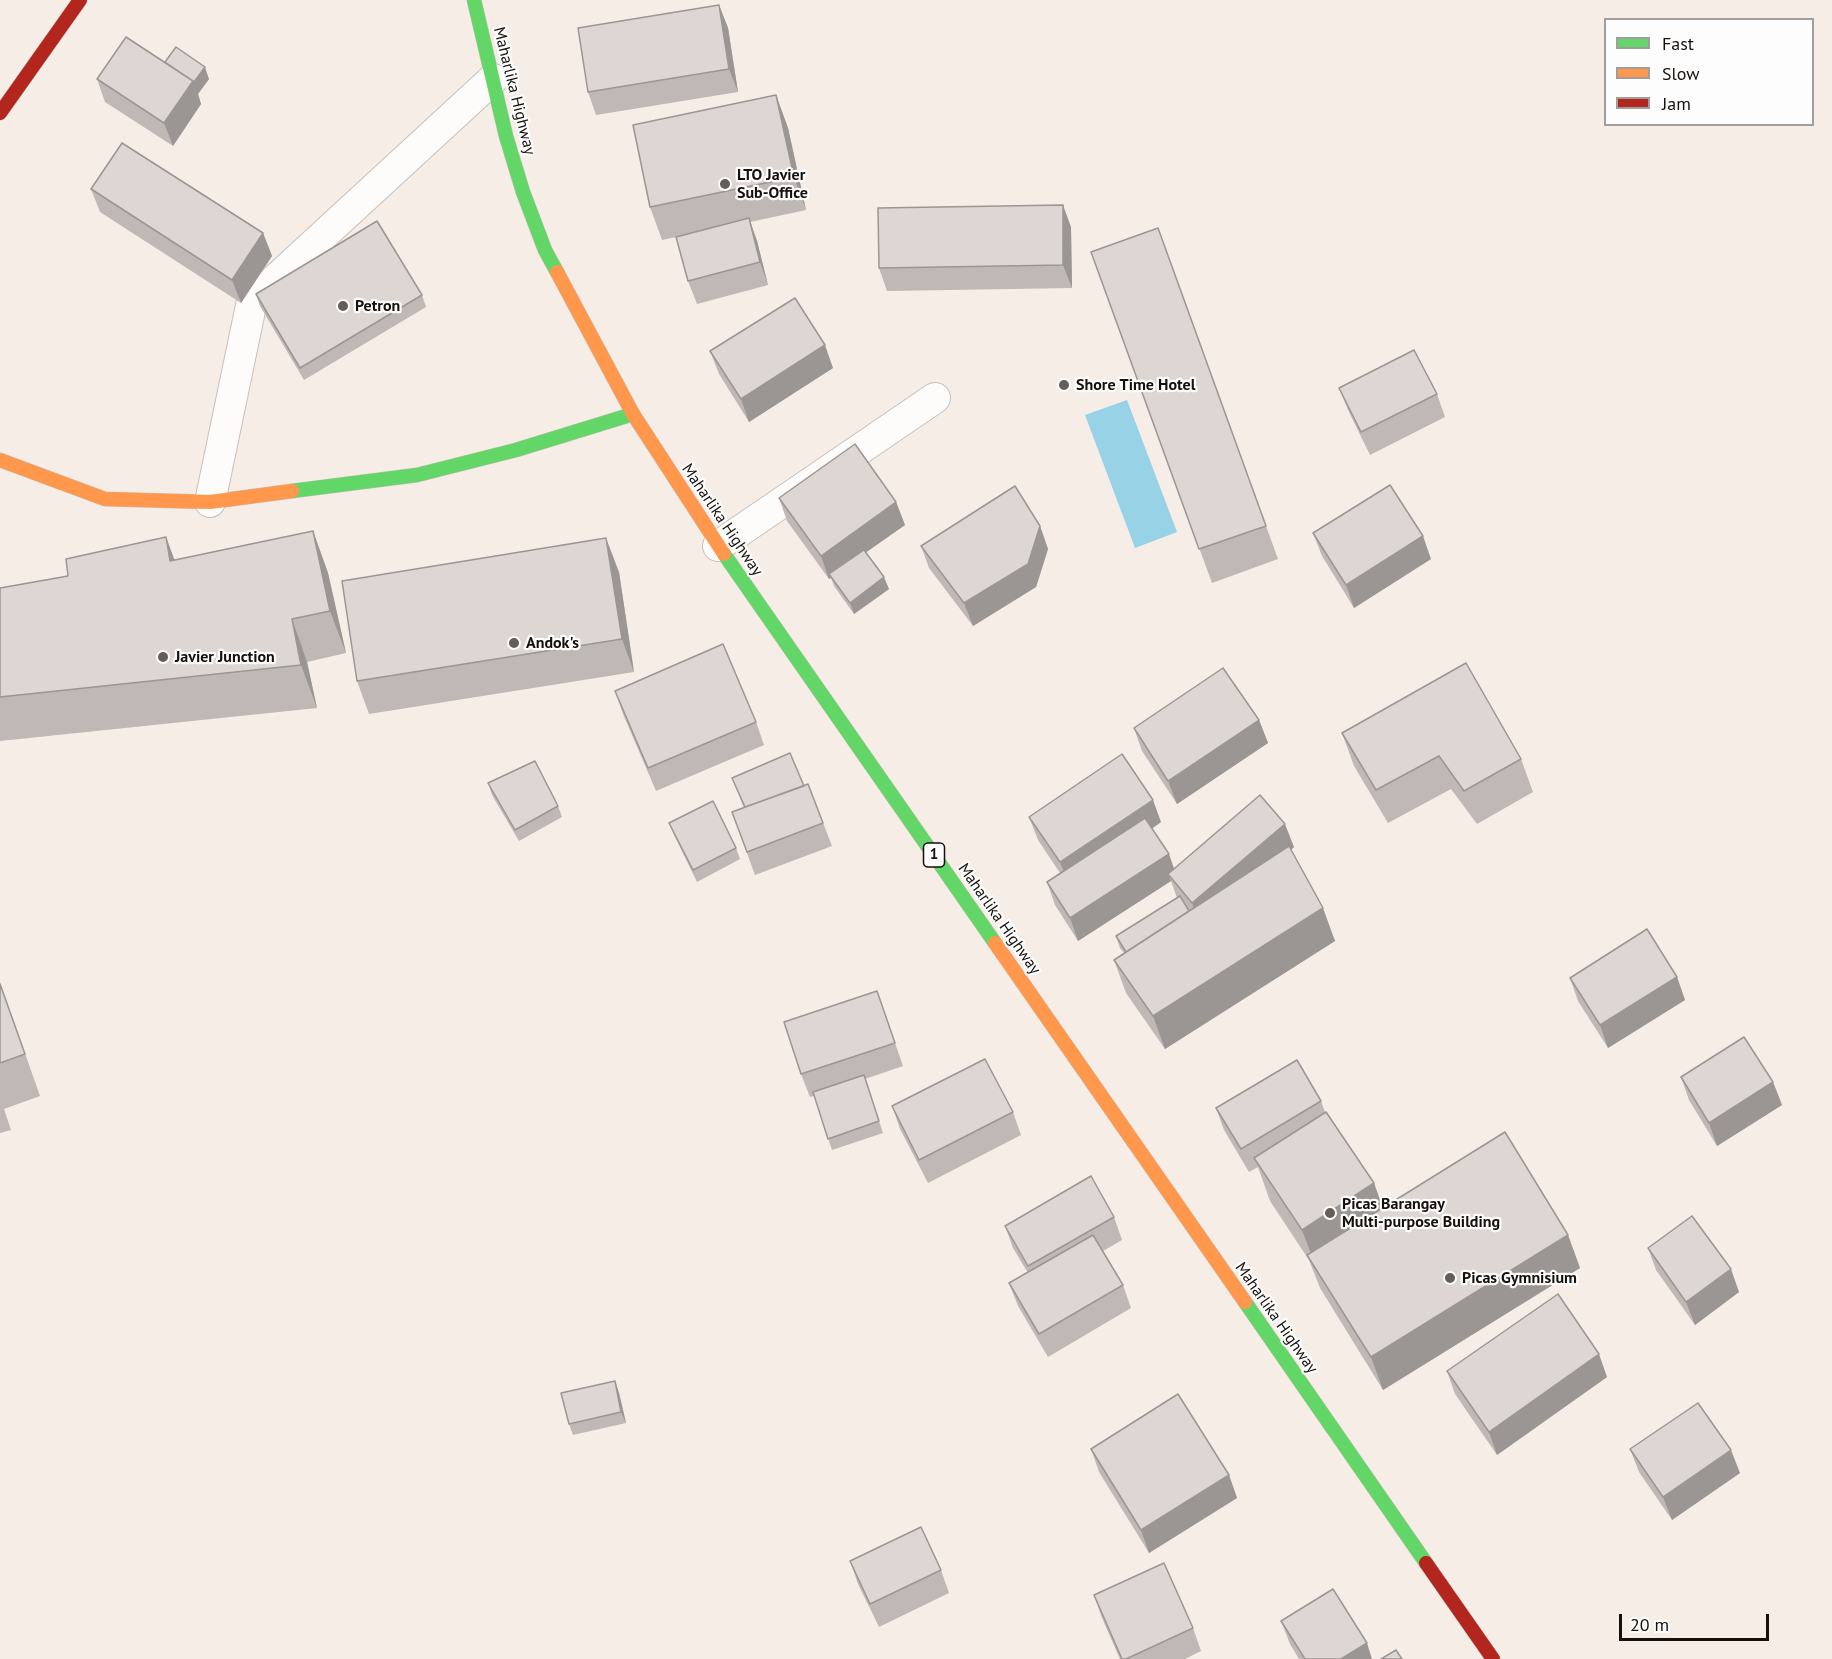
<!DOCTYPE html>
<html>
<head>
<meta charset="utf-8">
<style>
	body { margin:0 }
	#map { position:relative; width:1832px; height:1659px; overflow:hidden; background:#f6ede6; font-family:"PT Sans",sans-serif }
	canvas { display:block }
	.legend { position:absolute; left:1604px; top:18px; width:210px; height:108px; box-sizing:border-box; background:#fdfdfd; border:2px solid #a09e9d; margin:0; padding:8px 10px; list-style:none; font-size:18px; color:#15100c }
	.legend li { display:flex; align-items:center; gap:12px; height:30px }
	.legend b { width:30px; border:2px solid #a09e9d }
	.scale { position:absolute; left:1619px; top:1614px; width:150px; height:27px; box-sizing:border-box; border:3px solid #15100c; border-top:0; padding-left:8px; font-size:18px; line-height:21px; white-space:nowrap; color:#15100c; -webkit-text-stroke:4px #fdfdfd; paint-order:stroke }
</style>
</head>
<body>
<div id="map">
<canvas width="1832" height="1659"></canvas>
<ul class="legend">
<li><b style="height:8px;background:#63d668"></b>Fast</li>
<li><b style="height:8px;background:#ff974d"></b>Slow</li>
<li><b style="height:8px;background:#b3261e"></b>Jam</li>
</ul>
<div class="scale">20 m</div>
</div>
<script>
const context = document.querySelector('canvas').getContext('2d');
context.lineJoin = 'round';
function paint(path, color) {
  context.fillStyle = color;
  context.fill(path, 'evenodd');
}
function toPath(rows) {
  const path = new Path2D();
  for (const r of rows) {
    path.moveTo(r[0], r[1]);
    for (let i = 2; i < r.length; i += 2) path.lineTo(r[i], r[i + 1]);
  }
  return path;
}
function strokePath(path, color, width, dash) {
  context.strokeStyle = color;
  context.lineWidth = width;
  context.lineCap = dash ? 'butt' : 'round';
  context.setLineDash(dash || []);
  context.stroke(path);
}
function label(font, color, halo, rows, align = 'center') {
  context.font = font + ' "PT Sans",sans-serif';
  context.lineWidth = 4.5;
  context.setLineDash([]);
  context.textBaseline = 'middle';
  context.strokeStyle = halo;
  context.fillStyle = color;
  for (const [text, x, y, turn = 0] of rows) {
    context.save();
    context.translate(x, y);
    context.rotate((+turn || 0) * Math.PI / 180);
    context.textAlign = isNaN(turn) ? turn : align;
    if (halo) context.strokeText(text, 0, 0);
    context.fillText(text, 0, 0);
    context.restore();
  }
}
paint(toPath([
	[1127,400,1177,532,1135,548,1085,415]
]), '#97d2e6');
const lane = toPath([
	[210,502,252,301,493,79],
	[718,546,935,398]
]);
const fast = toPath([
	[474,0,506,136,523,192,545,250,557,272],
	[292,491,417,475,516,450,633,414],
	[724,554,995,943],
	[1245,1302,1426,1563]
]);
const slow = toPath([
	[557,272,633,414,724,554],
	[0,460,105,499,210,502,292,491],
	[995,943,1245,1302]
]);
const jam = toPath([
	[0,113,80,0],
	[1426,1563,1493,1659]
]);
strokePath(lane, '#c7c0bb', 32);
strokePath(fast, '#c7c0bb', 15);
strokePath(slow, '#c7c0bb', 15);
strokePath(jam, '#c7c0bb', 15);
strokePath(lane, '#fefcfb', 30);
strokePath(fast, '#63d668', 14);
strokePath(slow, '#ff974d', 14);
strokePath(jam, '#b3261e', 14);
paint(toPath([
	[719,5,728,28,738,92,596,115,588,92],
	[165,62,209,79,198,94,201,104,173,146,105,102,97,79],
	[776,95,788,128,806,210,750,222,757,241,768,285,697,304,688,281,676,237,662,240,650,207],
	[91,189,263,233,272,256,241,303,100,212],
	[1071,227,1072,288,887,291,879,268],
	[1158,228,1278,559,1212,583,1091,252],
	[256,294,422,295,426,307,304,380,260,306],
	[710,351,833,368,749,422,719,374],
	[1339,388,1437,394,1445,417,1370,455,1348,410],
	[779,498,896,502,905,525,866,552,889,589,854,614,834,586,831,578,829,579,787,521],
	[1040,526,1048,549,1036,587,973,626,929,568,921,546],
	[313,531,328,573,346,653,307,662,317,708,0,741,0,588,68,576,166,537,174,560],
	[1313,533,1431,559,1354,608,1322,556],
	[619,572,634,672,369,714,357,681],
	[615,691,756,722,764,745,656,791,623,714],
	[1259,720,1268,743,1177,804,1142,751,1134,728],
	[1342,733,1521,759,1533,792,1477,824,1451,789,1388,823,1354,766],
	[732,778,804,786,808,784,832,846,755,875,732,812,744,808],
	[488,783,558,806,562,817,519,841,492,795],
	[1029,817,1161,822,1152,829,1174,869,1294,847,1291,850,1335,941,1165,1049,1126,993,1114,960,1124,953,1120,948,1116,936,1177,898,1171,881,1078,941,1055,905,1047,882,1060,873,1038,840],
	[669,823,736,848,740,859,697,882,674,835],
	[1677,977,1685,1000,1608,1048,1578,1001,1570,978],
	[0,982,40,1096,4,1109,11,1130,0,1133],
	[877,991,903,1066,865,1079,883,1133,832,1150,814,1096,810,1097,801,1074],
	[1681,1077,1773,1082,1782,1105,1717,1146,1689,1100],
	[1321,1101,1325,1112,1374,1183,1383,1208,1568,1235,1580,1268,1383,1390,1320,1288,1309,1260,1270,1201,1258,1167,1249,1172,1224,1130,1216,1108],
	[892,1106,1013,1112,1021,1135,928,1183,900,1129],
	[1114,1217,1122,1240,1103,1251,1123,1285,1131,1308,1048,1357,1018,1306,1009,1283,1028,1273,1013,1248,1005,1226],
	[1648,1248,1739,1292,1695,1325,1656,1270],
	[1447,1371,1607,1377,1497,1455,1455,1394],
	[615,1381,619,1393,626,1423,573,1435,569,1424],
	[1091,1449,1229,1475,1237,1498,1149,1553,1099,1472],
	[1630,1449,1740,1473,1672,1520,1639,1472],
	[850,1561,941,1570,949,1593,879,1627,858,1584],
	[1094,1595,1193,1628,1201,1651,1185,1659,1120,1659,1102,1618],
	[1281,1621,1372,1659,1299,1659,1290,1644]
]), '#bfb8b5');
paint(toPath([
	[719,5,728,28,738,92,729,69],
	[205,67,209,79,198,94,201,104,173,146,164,123,193,81],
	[776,95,788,128,806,210,794,177],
	[1063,205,1071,227,1072,288,1063,265],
	[749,218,757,241,768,285,760,262],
	[263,233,272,256,241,303,232,280],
	[825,345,833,368,749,422,741,399],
	[896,502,905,525,831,577,829,574,831,578,829,579,821,556],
	[1040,526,1048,549,1036,587,973,626,964,603],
	[313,531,328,573,346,653,330,611],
	[1423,536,1431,559,1354,608,1346,585],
	[166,537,182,580,170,561],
	[606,538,619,572,634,672,622,639],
	[884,577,889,589,854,614,850,603],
	[292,619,307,662,317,708,301,665],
	[1259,720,1268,743,1177,804,1168,781],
	[1153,800,1161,822,1069,885,1060,862],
	[1285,824,1294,847,1201,926,1192,903],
	[1169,854,1177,877,1168,874,1171,881,1078,941,1070,918],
	[1323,908,1335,941,1165,1049,1153,1016],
	[1677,977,1685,1000,1608,1048,1600,1025],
	[1773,1082,1782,1105,1717,1146,1709,1123],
	[1374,1183,1389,1226,1317,1269,1302,1230],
	[1568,1235,1580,1268,1383,1390,1371,1357],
	[1731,1269,1739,1292,1695,1325,1686,1302],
	[1599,1354,1607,1377,1497,1455,1489,1432],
	[615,1381,619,1393,626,1423,621,1412],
	[1731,1450,1740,1473,1672,1520,1663,1497],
	[1229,1475,1237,1498,1149,1553,1141,1530],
	[1367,1643,1372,1659,1341,1659]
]), '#9b9693');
const building = toPath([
	[719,5,729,69,588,92,578,28,719,5],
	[126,37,193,81,164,123,97,79,126,37],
	[176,47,205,67,194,82,193,81,165,62,176,47],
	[776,95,794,177,650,207,633,125,776,95],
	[122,143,263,233,232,280,91,189,122,143],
	[1063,205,1063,265,879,268,878,208,1063,205],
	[749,218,760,262,688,281,676,237,749,218],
	[377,221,422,295,300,368,256,294,377,221],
	[1158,228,1266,526,1199,549,1091,252,1158,228],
	[795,298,825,345,741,399,710,351,795,298],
	[1414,350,1437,394,1361,432,1339,388,1414,350],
	[855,444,896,502,821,556,779,498,855,444],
	[1390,485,1423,536,1346,585,1313,533,1390,485],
	[1015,486,1040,526,1028,564,964,603,921,546,1015,486],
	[313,531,330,611,292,619,301,665,0,697,0,588,68,576,66,559,166,537,170,561,313,531],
	[606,538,622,639,357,681,342,581,606,538],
	[864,550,884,577,850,603,829,574,864,550],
	[723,644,756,722,648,768,615,691,723,644],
	[1466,663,1521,759,1464,791,1439,756,1376,790,1342,733,1466,663],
	[1223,668,1259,720,1168,781,1134,728,1223,668],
	[790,753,804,786,745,807,732,778,790,753],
	[1122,754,1153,800,1060,862,1029,817,1122,754],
	[535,761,558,806,515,830,488,783,535,761],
	[808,784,823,823,747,852,732,812,808,784],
	[1260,795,1285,824,1192,903,1168,874,1260,795],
	[713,801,736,848,693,870,669,823,713,801],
	[1145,818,1169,854,1070,918,1047,882,1145,818],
	[1289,846,1323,908,1153,1016,1114,960,1289,846],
	[1180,896,1189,911,1126,952,1116,936,1180,896],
	[1647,929,1677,977,1600,1025,1570,978,1647,929],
	[0,984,25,1054,0,1063,0,984],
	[877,991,895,1043,801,1074,784,1022,877,991],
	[1744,1037,1773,1082,1709,1123,1681,1077,1744,1037],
	[985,1059,1013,1112,919,1160,892,1106,985,1059],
	[1297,1060,1321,1101,1241,1149,1216,1108,1297,1060],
	[864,1075,879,1121,828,1139,813,1092,864,1075],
	[1326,1112,1374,1183,1302,1230,1254,1158,1326,1112],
	[1505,1132,1568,1235,1371,1357,1307,1255,1505,1132],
	[1091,1176,1114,1217,1028,1266,1005,1226,1091,1176],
	[1692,1216,1731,1269,1686,1302,1648,1248,1692,1216],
	[1093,1235,1123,1285,1039,1334,1009,1283,1093,1235],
	[1558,1294,1599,1354,1489,1432,1447,1371,1558,1294],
	[615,1381,621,1412,569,1424,561,1393,615,1381],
	[1178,1394,1229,1475,1141,1530,1091,1449,1178,1394],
	[1698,1403,1731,1450,1663,1497,1630,1449,1698,1403],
	[921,1527,941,1570,870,1604,850,1561,921,1527],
	[1164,1563,1193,1628,1126,1659,1122,1659,1094,1595,1164,1563],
	[1333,1589,1367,1643,1341,1659,1305,1659,1281,1621,1333,1589],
	[1396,1650,1402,1659,1381,1659,1396,1650]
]);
paint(building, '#ded6d2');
strokePath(building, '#9b9693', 1.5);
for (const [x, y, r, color] of [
	[725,184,6,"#645d58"],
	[343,306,6,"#645d58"],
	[1064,385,6,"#645d58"],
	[514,643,6,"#645d58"],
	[163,657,6,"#645d58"],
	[1330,1213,6,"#645d58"],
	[1450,1278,6,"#645d58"]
]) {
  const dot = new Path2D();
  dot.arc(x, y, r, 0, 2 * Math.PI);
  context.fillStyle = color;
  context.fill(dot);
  strokePath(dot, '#fdfdfd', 2);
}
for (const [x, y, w] of [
	[934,855,21]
]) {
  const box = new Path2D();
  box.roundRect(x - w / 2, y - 12, w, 24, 4.5);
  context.fillStyle = '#fdfdfd';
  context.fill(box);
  strokePath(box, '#15100c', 1.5);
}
label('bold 15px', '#15100c', null, [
	["1",934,855]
]);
label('16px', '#15100c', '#fdfdfd', [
	["Maharlika Highway",514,91,76],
	["Maharlika Highway",722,520,56],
	["Maharlika Highway",999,919,55],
	["Maharlika Highway",1276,1318,55]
]);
label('bold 16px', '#15100c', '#fdfdfd', [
	["LTO Javier",737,175],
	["Sub-Office",737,193],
	["Petron",355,306],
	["Shore Time Hotel",1076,385],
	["Andok's",526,643],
	["Javier Junction",175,657],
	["Picas Barangay",1342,1204],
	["Multi-purpose Building",1342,1222],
	["Picas Gymnisium",1462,1278]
], 'left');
</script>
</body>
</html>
